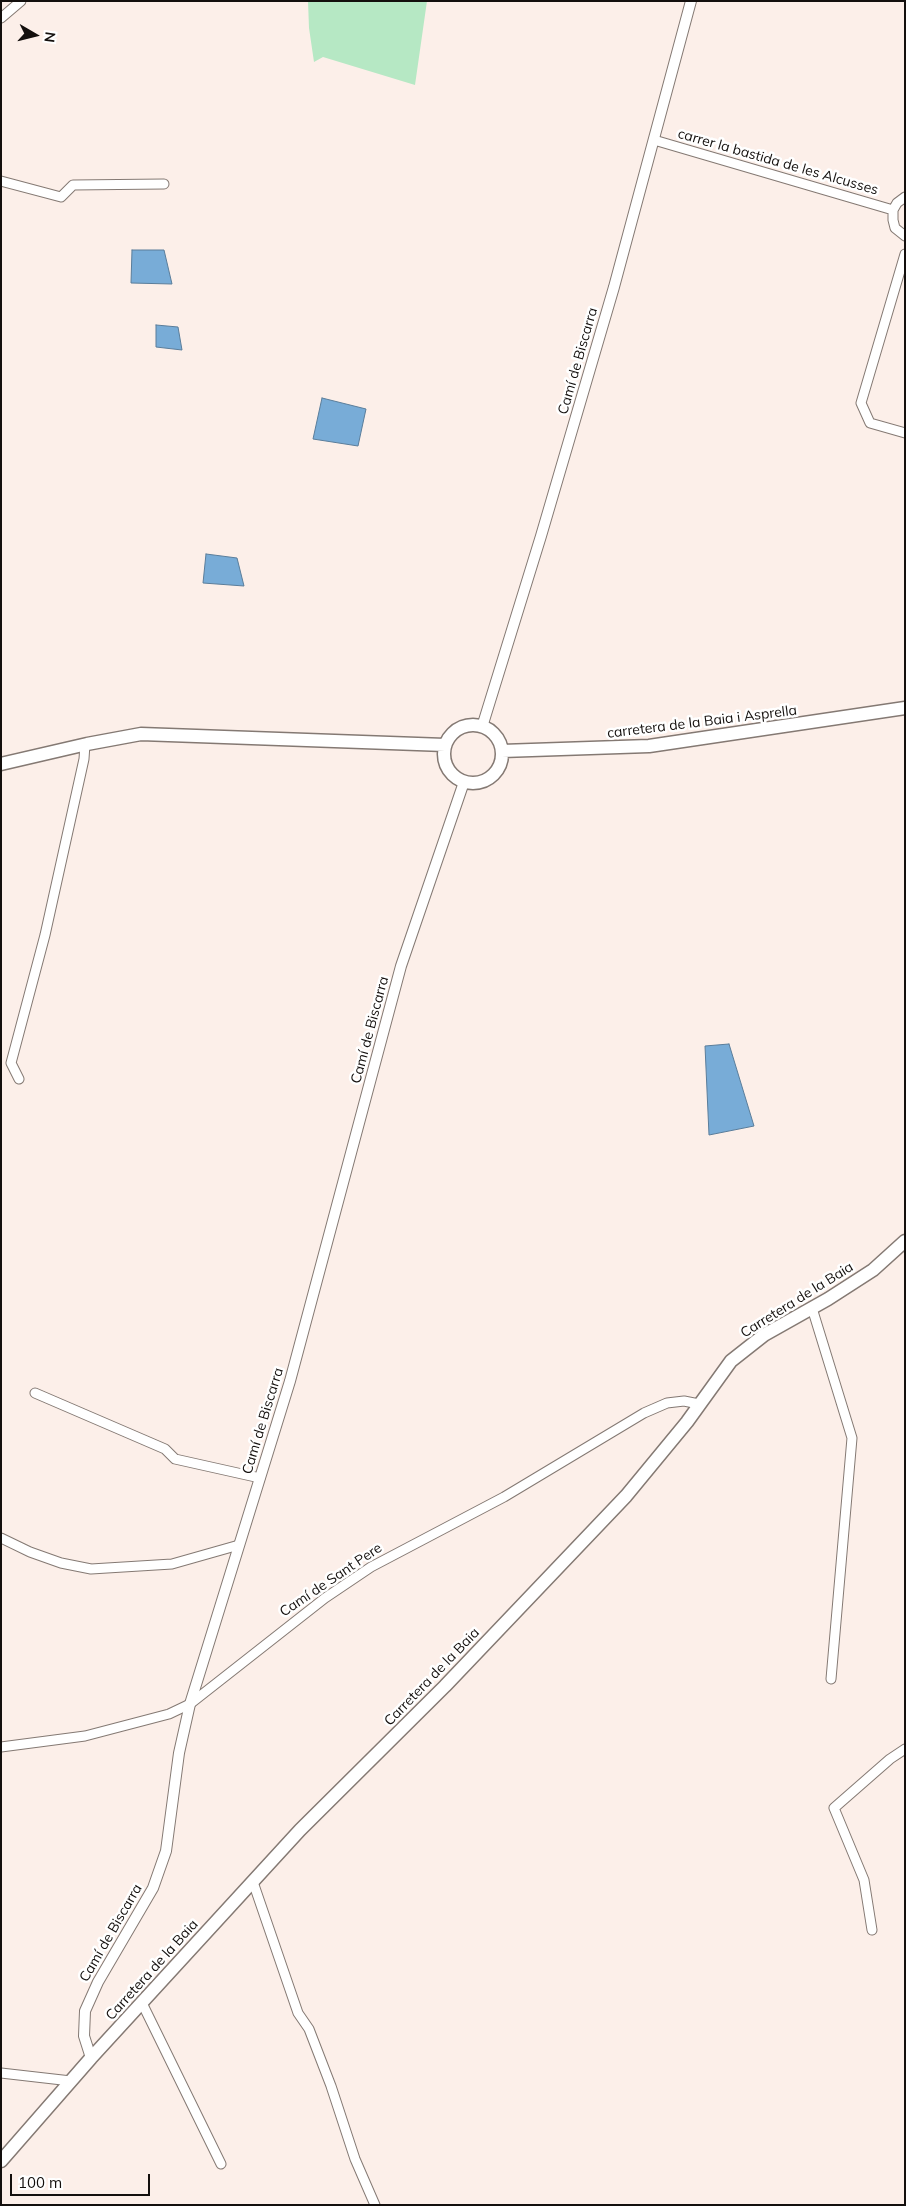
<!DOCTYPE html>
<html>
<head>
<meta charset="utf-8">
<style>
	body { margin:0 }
	#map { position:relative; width:906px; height:2206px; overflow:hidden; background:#fcefe9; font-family:Mulish,sans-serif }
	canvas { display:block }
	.frame { position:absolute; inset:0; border:2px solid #130f0d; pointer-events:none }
	.north { position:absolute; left:10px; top:10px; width:50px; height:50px; -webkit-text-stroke:4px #fff; paint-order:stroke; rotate:98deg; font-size:14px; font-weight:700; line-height:20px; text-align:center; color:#130f0d }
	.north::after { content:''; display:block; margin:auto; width:18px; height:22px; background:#130f0d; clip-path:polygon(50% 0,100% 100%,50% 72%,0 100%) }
	.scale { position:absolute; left:10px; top:2174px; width:140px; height:22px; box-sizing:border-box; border:2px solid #130f0d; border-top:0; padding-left:6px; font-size:15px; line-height:18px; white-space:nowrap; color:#130f0d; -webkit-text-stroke:4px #fff; paint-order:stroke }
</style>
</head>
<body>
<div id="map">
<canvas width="906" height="2206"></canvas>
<div class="frame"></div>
<div class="north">N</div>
<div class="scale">100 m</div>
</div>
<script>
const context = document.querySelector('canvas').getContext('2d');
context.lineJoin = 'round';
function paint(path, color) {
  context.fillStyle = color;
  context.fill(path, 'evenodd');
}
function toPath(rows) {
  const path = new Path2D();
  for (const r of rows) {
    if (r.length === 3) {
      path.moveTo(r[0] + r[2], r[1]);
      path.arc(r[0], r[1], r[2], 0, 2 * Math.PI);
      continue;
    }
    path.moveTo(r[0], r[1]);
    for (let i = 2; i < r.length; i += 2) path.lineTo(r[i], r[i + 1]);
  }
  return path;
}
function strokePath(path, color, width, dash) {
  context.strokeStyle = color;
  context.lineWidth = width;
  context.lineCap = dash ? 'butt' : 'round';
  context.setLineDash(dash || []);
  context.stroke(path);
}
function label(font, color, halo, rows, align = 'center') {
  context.font = font + ' Mulish,sans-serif';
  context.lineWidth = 5;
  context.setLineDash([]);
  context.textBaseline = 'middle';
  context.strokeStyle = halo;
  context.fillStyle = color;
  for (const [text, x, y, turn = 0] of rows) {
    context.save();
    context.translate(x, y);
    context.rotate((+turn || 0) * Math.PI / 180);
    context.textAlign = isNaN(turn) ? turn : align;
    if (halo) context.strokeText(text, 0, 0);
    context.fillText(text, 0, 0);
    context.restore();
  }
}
paint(toPath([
	[308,1,427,1,415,85,323,57,314,62,309,28]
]), '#b6e8c4');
const water = toPath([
	[132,250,164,250,172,284,131,283,132,250],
	[156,325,178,327,182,350,156,347,156,325],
	[322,398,366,409,358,446,313,439,322,398],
	[206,554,237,558,244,586,203,583,206,554],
	[729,1044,754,1126,709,1135,705,1046,729,1044]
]);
paint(water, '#78acd7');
strokePath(water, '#5a7d9a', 1);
const minor = toPath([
	[1,18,21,1],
	[654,140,893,210],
	[1,181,61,197,73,185,164,184],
	[905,197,897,203,893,210,893,220,895,228,905,236],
	[905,254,861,403,870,423,905,433],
	[19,1079,11,1063,45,935,84,759,85,744],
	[812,1308,852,1438,831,1679],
	[35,1393,165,1449,175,1459,260,1478],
	[1,1538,30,1552,61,1563,91,1569,172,1564,239,1545],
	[1,1747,85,1736,169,1714,190,1704,325,1598,371,1567,504,1497,644,1413,667,1403,684,1401,699,1404],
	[253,1882,298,2013,309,2029,331,2086,355,2159,375,2205],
	[872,1930,864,1880,834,1808,890,1759,905,1749],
	[142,2003,221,2164],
	[1,2073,71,2081]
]);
const tertiary = toPath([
	[482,727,541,536,614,287,691,1],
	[91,2058,84,2036,85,2011,98,1982,153,1888,166,1851,179,1753,190,1704,290,1381,401,966,464,782]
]);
const secondary = toPath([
	[473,754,29],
	[502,751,649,746,905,708],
	[1,764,87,744,141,734,445,745],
	[1,2161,91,2058,300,1830,445,1686,626,1496,687,1422,731,1361,764,1335,828,1299,873,1270,905,1241]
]);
strokePath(minor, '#847973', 11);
strokePath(tertiary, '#847973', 12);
strokePath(secondary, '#847973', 15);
strokePath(minor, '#fff', 9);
strokePath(tertiary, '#fff', 10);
strokePath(secondary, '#fff', 12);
label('14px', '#130f0d', '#fff', [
	["carrer la bastida de les Alcusses",778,162,16],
	["Camí de Biscarra",578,361,-74],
	["carretera de la Baia i Asprella",702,722,-7],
	["Camí de Biscarra",370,1030,-75],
	["Carretera de la Baia",797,1300,-32],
	["Camí de Biscarra",263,1421,-73],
	["Camí de Sant Pere",331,1580,-34],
	["Carretera de la Baia",432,1677,-46],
	["Camí de Biscarra",111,1933,-60],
	["Carretera de la Baia",152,1970,-48]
]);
</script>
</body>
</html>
